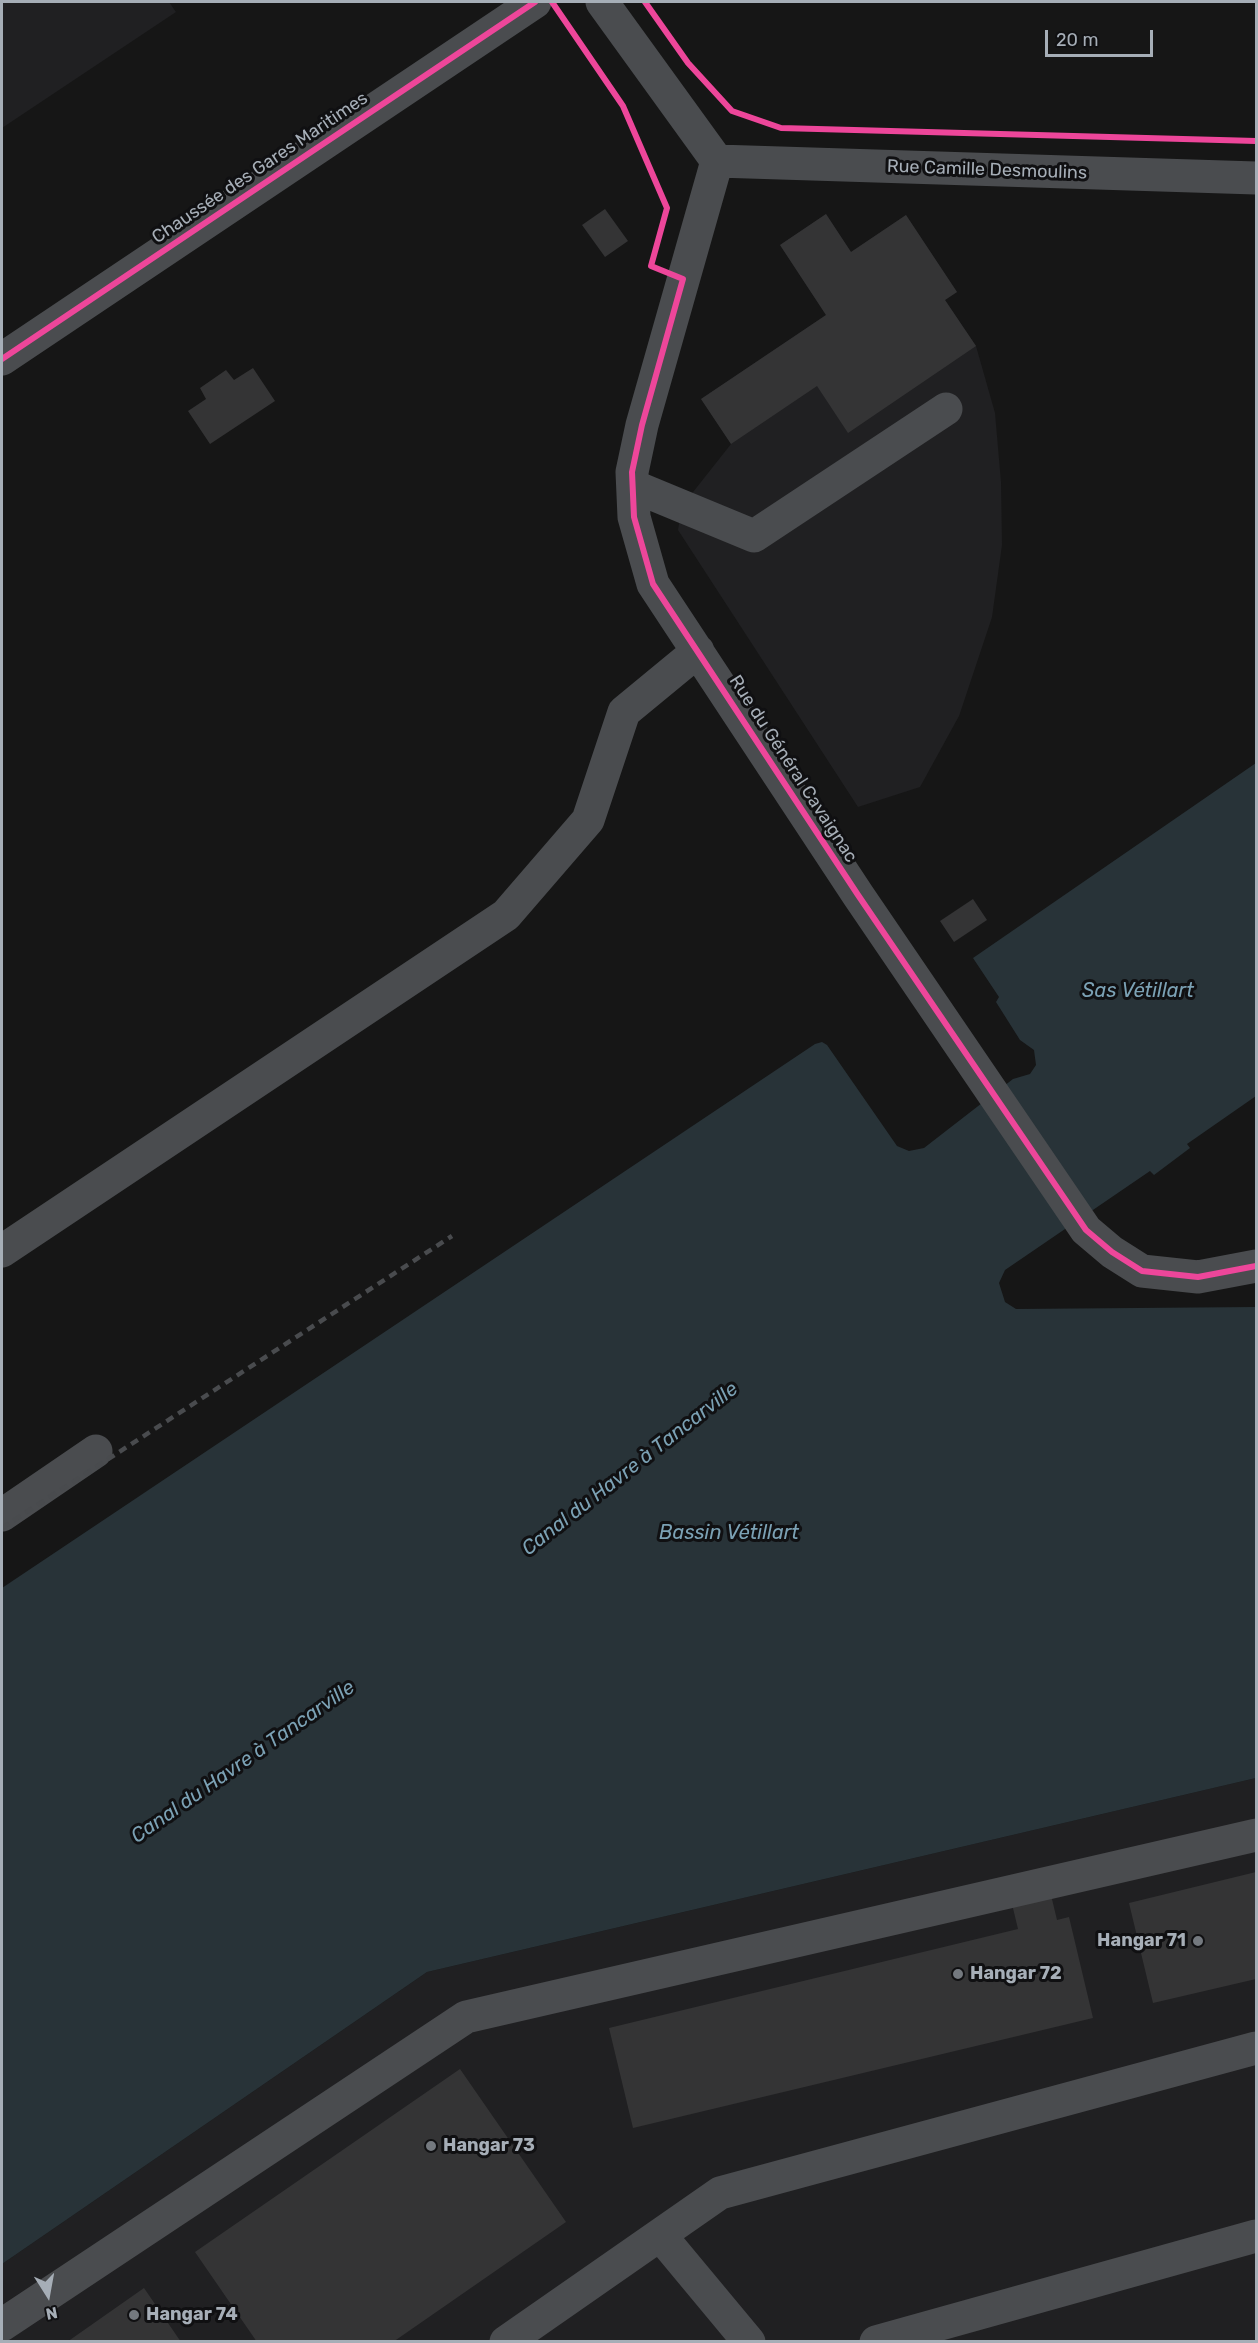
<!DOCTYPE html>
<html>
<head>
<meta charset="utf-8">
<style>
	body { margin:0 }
	#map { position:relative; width:1258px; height:2343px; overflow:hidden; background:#161616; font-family:Rubik,sans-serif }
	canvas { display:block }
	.frame { position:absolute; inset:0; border:3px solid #a6aeb7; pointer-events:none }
	.north { position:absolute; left:18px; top:2265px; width:60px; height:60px; -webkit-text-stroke:4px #101012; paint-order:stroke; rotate:169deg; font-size:16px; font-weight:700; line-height:24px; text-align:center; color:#a6aeb7 }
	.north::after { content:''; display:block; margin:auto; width:21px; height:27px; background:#a6aeb7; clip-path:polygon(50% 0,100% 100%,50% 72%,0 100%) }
	.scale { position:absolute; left:1045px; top:30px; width:108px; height:27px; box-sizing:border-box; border:3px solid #a6aeb7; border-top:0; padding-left:8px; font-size:18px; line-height:21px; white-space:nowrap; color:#a6aeb7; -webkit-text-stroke:4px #101012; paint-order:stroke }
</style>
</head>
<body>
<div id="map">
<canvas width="1258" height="2343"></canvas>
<div class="frame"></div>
<div class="north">N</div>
<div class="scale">20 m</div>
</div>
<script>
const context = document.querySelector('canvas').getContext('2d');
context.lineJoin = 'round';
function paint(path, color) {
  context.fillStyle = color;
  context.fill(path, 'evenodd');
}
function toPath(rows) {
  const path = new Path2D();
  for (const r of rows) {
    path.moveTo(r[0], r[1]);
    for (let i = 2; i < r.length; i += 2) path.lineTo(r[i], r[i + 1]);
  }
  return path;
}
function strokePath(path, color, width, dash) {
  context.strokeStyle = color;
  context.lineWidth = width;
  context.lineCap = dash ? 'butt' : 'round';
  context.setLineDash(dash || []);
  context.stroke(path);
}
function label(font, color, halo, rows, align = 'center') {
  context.font = font + ' Rubik,sans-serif';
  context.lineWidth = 6;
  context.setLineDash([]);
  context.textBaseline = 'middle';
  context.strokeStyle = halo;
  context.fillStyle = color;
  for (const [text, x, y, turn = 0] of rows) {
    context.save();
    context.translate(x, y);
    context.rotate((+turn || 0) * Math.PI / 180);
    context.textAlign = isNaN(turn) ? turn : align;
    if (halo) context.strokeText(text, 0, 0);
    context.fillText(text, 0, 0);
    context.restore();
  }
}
paint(toPath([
	[2,2,169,2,176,12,2,128],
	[826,214,851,252,906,215,957,292,945,300,976,346,995,413,1001,482,1002,545,992,617,959,716,920,787,858,807,678,530,682,506,731,444,701,399,826,315,780,245],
	[1256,1778,1256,2341,2,2341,2,2264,427,1972]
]), '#202022');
paint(toPath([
	[1256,763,1256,1096,1187,1144,1190,1148,1154,1175,1150,1171,1005,1270,999,1283,1005,1302,1016,1309,1256,1307,1256,1778,427,1972,2,2264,2,1588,815,1044,822,1042,827,1045,897,1146,909,1151,924,1148,1013,1079,1030,1074,1036,1065,1034,1050,1020,1040,996,1002,999,997,973,958]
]), '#283338');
paint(toPath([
	[605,209,628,241,605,257,582,225],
	[826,214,851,252,906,215,957,292,945,300,976,346,848,433,817,386,731,444,701,399,826,315,780,245],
	[253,368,275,401,210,444,188,411,206,399,200,388,226,370,234,380],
	[973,899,987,920,954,942,940,921],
	[1256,1872,1256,1979,1153,2003,1129,1903],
	[1051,1895,1057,1920,1069,1917,1093,2018,633,2128,609,2028,1018,1929,1012,1904],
	[460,2069,566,2222,393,2342,257,2342,195,2252],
	[144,2288,181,2342,67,2342]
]), '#343435');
strokePath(toPath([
	[602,2,717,161],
	[717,161,642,425,632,472,634,517,653,584,858,895,1086,1230,1112,1252,1142,1271,1198,1277,1256,1266],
	[717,161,1256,178],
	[2,359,535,2],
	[633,486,754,536,946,409],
	[2,1251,506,915,588,820,624,712,698,651],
	[2,1515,96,1451],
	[660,2235,749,2342],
	[2,2325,466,2017,1256,1835],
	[506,2342,720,2193,1256,2048],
	[876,2342,1256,2236]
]), '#4a4c4f', 33);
strokePath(toPath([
	[2,1528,452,1236]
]), '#494b4e', 4.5, [8, 6]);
strokePath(toPath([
	[552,2,623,106,667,208,651,266,683,279,642,425,632,472,634,517,653,584,858,895,1086,1230,1112,1252,1142,1271,1198,1277,1256,1266],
	[645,2,688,63,732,111,781,128,1256,141],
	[2,359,535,2]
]), '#ed469a', 6);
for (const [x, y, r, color] of [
	[1198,1941,6,"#74797f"],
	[958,1974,6,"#74797f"],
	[431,2146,6,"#74797f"],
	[134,2315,6,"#74797f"]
]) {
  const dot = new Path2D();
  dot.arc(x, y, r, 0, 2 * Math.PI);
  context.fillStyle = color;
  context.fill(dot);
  strokePath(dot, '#101012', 2);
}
label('18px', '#a6aeb7', '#101012', [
	["Chaussée des Gares Maritimes",260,168,-34],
	["Rue Camille Desmoulins",987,170,2],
	["Rue du Général Cavaignac",793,769,57]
]);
label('bold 18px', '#a6aeb7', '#101012', [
	["Hangar 71",1186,1941,"right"],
	["Hangar 72",970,1974],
	["Hangar 73",443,2146],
	["Hangar 74",146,2315]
], 'left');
label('italic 20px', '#7ba1b4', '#101012', [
	["Sas Vétillart",1138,991],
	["Canal du Havre à Tancarville",630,1469,-38],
	["Bassin Vétillart",729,1533],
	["Canal du Havre à Tancarville",243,1762,-35]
]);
</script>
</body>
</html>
